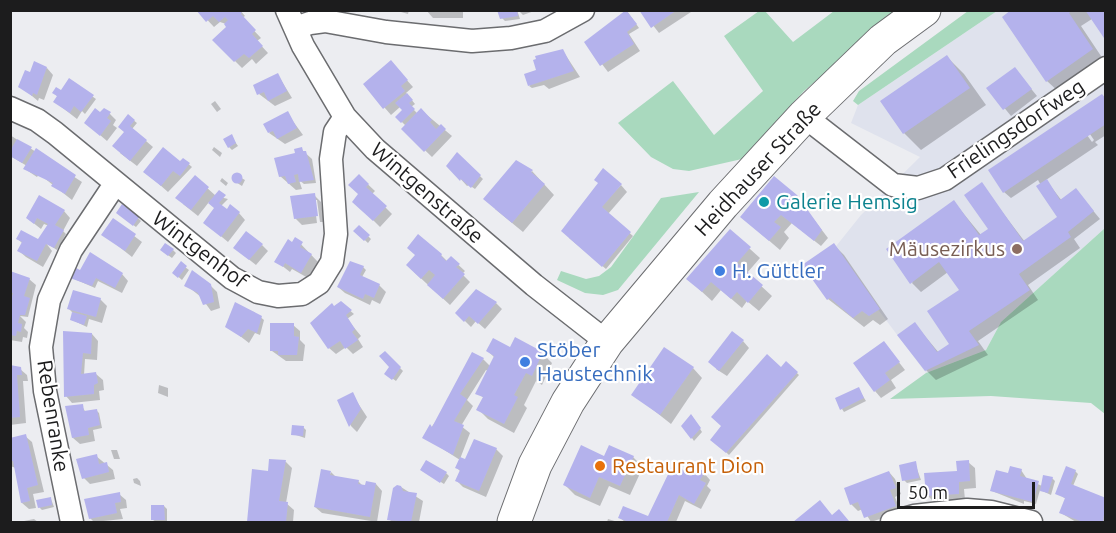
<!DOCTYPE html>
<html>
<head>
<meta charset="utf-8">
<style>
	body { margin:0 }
	#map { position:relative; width:1116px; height:533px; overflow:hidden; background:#ecedf1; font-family:Ubuntu,sans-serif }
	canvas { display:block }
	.frame { position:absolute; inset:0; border:12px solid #1c1c1d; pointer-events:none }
	.scale { position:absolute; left:897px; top:482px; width:138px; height:27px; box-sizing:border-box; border:3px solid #1c1c1d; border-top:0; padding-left:8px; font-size:18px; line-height:21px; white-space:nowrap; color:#1c1c1d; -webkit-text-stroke:4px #fff; paint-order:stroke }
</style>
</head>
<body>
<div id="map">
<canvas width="1116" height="533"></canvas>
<div class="frame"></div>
<div class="scale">50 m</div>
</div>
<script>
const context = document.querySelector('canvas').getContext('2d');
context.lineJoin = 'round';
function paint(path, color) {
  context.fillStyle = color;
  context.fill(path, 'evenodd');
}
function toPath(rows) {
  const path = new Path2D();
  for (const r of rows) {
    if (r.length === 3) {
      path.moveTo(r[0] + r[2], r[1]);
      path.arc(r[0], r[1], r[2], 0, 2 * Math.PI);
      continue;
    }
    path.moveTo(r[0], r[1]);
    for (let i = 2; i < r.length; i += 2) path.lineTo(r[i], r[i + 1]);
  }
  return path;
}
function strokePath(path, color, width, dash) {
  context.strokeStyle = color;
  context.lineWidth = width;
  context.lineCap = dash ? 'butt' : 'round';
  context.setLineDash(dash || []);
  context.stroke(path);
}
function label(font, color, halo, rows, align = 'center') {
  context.font = font + ' Ubuntu,sans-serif';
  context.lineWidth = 4.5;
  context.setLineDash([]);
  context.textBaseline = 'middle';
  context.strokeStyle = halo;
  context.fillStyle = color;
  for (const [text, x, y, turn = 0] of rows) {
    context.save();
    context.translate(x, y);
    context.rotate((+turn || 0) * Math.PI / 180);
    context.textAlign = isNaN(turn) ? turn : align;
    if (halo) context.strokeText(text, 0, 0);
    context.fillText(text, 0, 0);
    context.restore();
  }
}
paint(toPath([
	[997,11,1105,11,1105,228,1001,322,986,350,926,373,833,250,861,215,920,157,851,123,858,105]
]), '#dfe2ed');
paint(toPath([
	[759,11,765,11,793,42,834,11,899,11,804,91,742,159,689,171,673,169,651,157,618,123,673,81,714,135,763,91,724,36],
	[968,11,997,11,858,105,853,101,859,91],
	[699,192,618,290,603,295,585,293,557,280,561,271,586,279,599,276,611,267,661,198],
	[1105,228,1105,414,1091,403,991,396,890,399,926,373,986,350,1001,322]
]), '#a9d9be');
paint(toPath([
	[198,10,240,10,245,16,242,18,261,38,257,41,268,53,256,64,252,59,242,68,214,40,228,27,229,19,226,24,220,22,214,27],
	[394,10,409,10,408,14],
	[426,10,463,10,463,18,433,18],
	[517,10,520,19,505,21,502,18],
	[518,10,537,10,523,15],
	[641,10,689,10,691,12,659,33],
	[1014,10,1106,10,1081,26,1105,62,1060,93,1047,81],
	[627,11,639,28,629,34,640,51,608,72,586,43],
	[563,51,580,77,549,89,544,85,532,88,529,86,540,76,537,57],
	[947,57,964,74,986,105,921,150,904,133],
	[47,68,53,75,44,100,39,98,38,101,20,86,31,74],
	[397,69,413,87,406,93,415,104,411,107,418,114,421,110,452,136,432,157,403,129,406,126,397,117,404,111,400,107,391,115,365,85],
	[1015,69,1037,96,1011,116,989,89],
	[278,75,292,98,275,106,259,94],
	[69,80,96,99,85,114,82,111,77,119,55,102,58,97,54,93,61,92],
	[1106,100,1106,135,1095,142,1098,145,1046,180,1062,201,1076,190,1100,219,1074,239,1080,248,1028,285,1038,300,978,341,988,355,936,380,926,370,915,324,939,353,951,344,961,291,948,272,921,292,912,283,954,202,981,235,990,229,981,184,1025,242,1062,224,1038,180,1011,198,1004,192],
	[1079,124,1083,124,1094,140,1092,142],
	[215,101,221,109,217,112,211,104],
	[287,113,303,135,285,144,269,133],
	[100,114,110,114,116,120,113,125,117,128,107,141,86,123],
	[128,116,137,123,132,129,153,147,137,166,120,153],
	[10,135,82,182,72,200,39,174,37,177,28,171,27,166,12,157,10,160],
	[231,136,238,146,232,150,229,147],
	[214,147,222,153,220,157,212,150],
	[301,149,312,159,316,183,304,184,299,180,302,189,296,190,280,176],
	[457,154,483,179,475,189,469,185,467,186,448,165],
	[184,160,192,167,168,192,152,178],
	[532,171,554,195,523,232,495,209],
	[236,175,245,180,242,186,234,181],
	[359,176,375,191,372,194,392,214,380,227,354,201,360,195],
	[195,177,216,196,228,199,221,206,227,211,239,213,245,220,228,242,205,223,216,208,209,202,198,216,183,204],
	[222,178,228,183,226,186,220,181],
	[621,185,627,192,608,214,633,236,606,269,569,238],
	[314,195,321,202,324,222,320,222,317,200,314,200,317,223,302,225,295,218],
	[796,196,828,238,821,246,792,223,784,232,789,238,780,250,752,226],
	[64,211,70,218,63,231,66,234,57,250,46,243,52,251,43,267,26,257,19,251,23,244,18,239,39,241,49,226,44,224,41,229,27,218],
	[121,216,138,218,141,221,136,227],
	[113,220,142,242,132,257,103,234],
	[359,227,371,239,368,243,355,231],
	[730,231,760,258,747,273,772,296,759,311,747,301,742,308,721,290,712,301,688,279],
	[296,239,318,262,308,278,292,269,290,272,276,261],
	[262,245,268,251,256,265,242,254],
	[834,245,844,255,888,319,880,325,873,320,864,327,828,299],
	[173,250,176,253,172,258,165,253],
	[416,255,441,255,448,262,451,258,465,271,462,274,470,282,450,305,414,272],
	[181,264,189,270,182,280,174,273],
	[363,267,366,270,362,277,379,285,386,292,380,304,372,300,370,305,345,293,338,287],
	[10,273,29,279,36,285,28,317,20,316,26,322,24,328,28,332,27,338,23,337,22,342,10,340,10,305,14,297,10,295],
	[122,274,128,281,122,293,98,281,95,288,72,278],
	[186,285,210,285,217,292,220,308,211,311,201,297],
	[100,299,107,306,102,323,89,319,87,327,72,320,74,314,69,309],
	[341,303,354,314,347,319,361,336,358,339,363,347,353,354,346,347,336,354,329,348,334,308],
	[496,303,502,309,485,329,476,321,471,327,457,313],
	[236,304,254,312,264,320,260,335,255,333,249,343,227,326],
	[293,325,300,331,300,340,305,345,303,361,286,361,272,351],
	[64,332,92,334,98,341,97,360,85,359,84,375,96,374,103,380,104,390,99,391,100,400,72,403,66,396],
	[743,341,749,348,727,376,716,369],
	[884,343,905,370,891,380,896,388,881,398,875,391],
	[510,349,542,353,552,363,542,385,536,381,524,405,527,408,514,433,488,419,478,409,484,398,477,393,488,371,486,370,467,400,473,406,461,426,470,433,460,459,465,461,496,449,503,456,486,497,463,487,457,481,461,472,457,468,460,460,424,437,483,359,491,367,495,358,488,351],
	[385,353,403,371,396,381,389,376,391,366],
	[10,361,12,368,20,369,27,375,28,381,23,381,26,423,10,425],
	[786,363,799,375,729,455,712,439],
	[693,368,702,378,671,424,633,394],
	[159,385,168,388,168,397,158,393],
	[858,388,866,401,844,412,842,409],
	[352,394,367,417,357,432,351,426,339,401],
	[82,406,86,413,96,410,99,413,102,428,93,430,95,441,80,444,73,438],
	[692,416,702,432,694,441,692,438],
	[303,427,306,430,305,438,293,434],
	[25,436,32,442,44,492,33,494,36,508,29,509,22,503,16,468,10,466,10,439],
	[111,450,117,450,120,459,114,459],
	[96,456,113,470,115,479,90,484,84,478],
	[633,457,643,467,630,495,609,486,600,506,575,495,565,485],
	[271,460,286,462,292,468,286,503,294,510,293,522,248,522,254,471,270,473],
	[968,462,975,468,976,488,964,489,965,500,934,502,927,495],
	[915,463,921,480,907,483,904,480],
	[422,470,446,473,449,476,444,484],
	[1021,470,1027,479,1042,486,1052,478,1055,481,1051,495,1040,490,1036,504,1024,501,1024,504,992,491,1006,474],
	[1075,471,1078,474,1073,486,1106,499,1106,522,1076,522,1061,513,1066,499,1057,493],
	[331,472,336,477,358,481,363,486,376,484,382,491,377,522,322,513,315,507],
	[889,472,895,479,901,494,895,497,901,512,871,522,863,509,858,511,851,504],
	[686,473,704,473,710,480,707,486,711,490,701,509,685,501,676,522,625,522,619,517,648,518],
	[137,478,140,481,141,486,134,483,133,479],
	[401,487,423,501,419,522,392,522,389,519],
	[119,494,126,500,127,508,120,509,123,519,94,522,90,518],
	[51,499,54,507,42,510,39,507],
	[164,506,167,509,167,522,156,522,153,520],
	[839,511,849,522,797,522,832,516],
	[34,519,38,522,24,522,24,521],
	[608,519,618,522,607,522]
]), '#0003');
paint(toPath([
	[196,10,242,10,241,14,256,30,252,34,263,46,249,58,244,54,234,62,212,40,226,27,224,24,228,20,225,17,219,22,213,16,206,22],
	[497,10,517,10,518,16,500,19],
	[626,10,637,24,627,32,634,44,600,66,584,42],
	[639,10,677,10,651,28],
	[1011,10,1073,10,1069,13,1093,49,1046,82,1002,17],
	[1085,10,1106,10,1106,41],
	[563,49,574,71,528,86,524,74,536,70,533,60,536,59,535,56],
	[947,55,970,88,903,134,880,101],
	[391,60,408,80,401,86,405,91,383,109,363,84],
	[34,61,47,67,37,95,33,93,32,96,18,87,25,70,30,72],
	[1015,67,1032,89,1003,110,986,88],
	[278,73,287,91,268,101,264,92,257,95,253,85],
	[69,78,94,95,81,112,74,106,70,113,53,102,57,96,52,93,56,87,61,90],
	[407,93,413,100,409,103,415,109,401,123,395,117,402,110,395,103],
	[1102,94,1106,99,1106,124,1003,193,988,170],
	[95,108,100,112,104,108,111,112,107,118,111,121,100,136,84,123],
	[421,108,432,120,430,122,436,129,441,124,446,129,424,152,401,129],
	[288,111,297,128,277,139,273,131,268,133,263,124],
	[128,114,135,120,130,126,147,140,130,161,112,146,124,132,118,127],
	[232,134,236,143,228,148,223,139],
	[17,139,32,147,22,163,10,156,10,151],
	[163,147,180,161,183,158,190,163,180,176,173,171,161,186,143,172],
	[302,147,303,151,306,151,314,180,299,182,298,174,294,175,296,182,288,184,285,176,279,177,274,158,295,153,294,149],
	[36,148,76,175,65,194,51,186,53,183,23,169],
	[457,152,481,175,471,188,461,179,460,181,446,166],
	[516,160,533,170,531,172,545,184,512,223,483,199],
	[603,168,622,184,602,207,631,232,602,267,561,231,598,183,594,180],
	[237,178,5.5],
	[359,174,369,184,366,187,387,206,373,221,352,202,358,194,348,185],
	[195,175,209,187,191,210,175,198],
	[774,176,797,195,822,230,814,241,781,215,774,222,781,227,769,241,740,217],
	[1047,179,1060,200,1076,188,1094,211,1068,232,1071,237,1019,274,1030,290,969,331,979,345,925,371,897,335,915,322,937,352,949,344,927,311,959,290,939,262,910,284,886,249,954,200,979,235,988,229,964,195,982,182,1023,241,1057,217,1036,186],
	[219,190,226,195,219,203,227,209,230,204,240,212,221,237,203,223,214,208,208,203],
	[315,193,318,216,294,219,290,196],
	[39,195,65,210,55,225,64,230,54,248,46,244,37,261,17,251,22,242,16,239,21,230,38,239,48,224,37,218,34,224,26,218],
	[122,204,139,217,133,226,116,213],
	[113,218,136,234,125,251,101,235],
	[359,225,370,235,364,241,353,231],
	[730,229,751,247,737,263,763,285,748,303,737,292,731,299,711,282,702,292,686,279],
	[246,231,263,244,249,260,233,248],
	[418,234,442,254,441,256,446,261,451,256,460,264,456,267,465,274,443,299,427,285,435,275,429,270,421,279,406,265,415,255,407,248],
	[295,237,303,242,300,247,312,254,301,273,285,263,283,267,274,262,288,239,292,242],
	[165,243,174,249,168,256,160,250],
	[834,243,880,309,869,316,862,311,853,318,830,298,827,300,802,265],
	[90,252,123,273,115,288,96,278,92,286,70,278,76,268,80,270],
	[181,261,187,266,178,278,172,273],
	[350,261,364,266,360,275,380,284,374,298,365,294,363,299,337,287],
	[192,270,211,284,214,302,203,305,198,293,184,286],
	[10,271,30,278,24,296,30,298,25,315,20,315,18,323,22,324,21,332,17,331,16,336,10,335,10,303,13,293,10,293],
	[476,289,497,302,478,324,469,316,464,322,455,313],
	[73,290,101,298,96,317,67,309],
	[341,301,352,310,346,315,355,329,352,332,358,340,345,349,340,341,328,349,310,323,332,303,334,306],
	[235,302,262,316,257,333,248,329,241,337,225,327],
	[72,312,87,316,84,325,70,320],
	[270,323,294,323,294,336,299,337,297,355,278,355,278,351,270,351],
	[63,331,92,333,91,354,83,353,81,374,96,372,98,383,94,385,94,394,64,397],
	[732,331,744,340,719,371,708,362],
	[515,337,543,352,532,376,526,373,514,395,518,397,504,424,476,410,483,397,475,394,494,356,486,351,493,338,510,347],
	[884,341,900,362,885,373,890,380,874,392,853,363],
	[664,347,694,367,660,415,631,395],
	[385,351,401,367,392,380,384,374,389,367,379,356],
	[472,352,484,358,460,394,467,399,454,421,464,425,453,455,422,438,430,424,432,427],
	[767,354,781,367,786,361,798,372,726,453,710,440,721,426,711,417],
	[10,365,21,367,22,375,17,375,20,417,10,418],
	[859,387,864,398,840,410,835,398],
	[353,392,361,409,349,427,337,400],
	[83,404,84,411,97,409,100,425,88,428,89,435,72,438,65,406],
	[691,414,701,428,691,439,681,426],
	[292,425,304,426,303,436,291,435],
	[26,434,38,485,27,488,30,501,21,503,13,461,10,461,10,438],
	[474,439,497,448,479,491,455,481,460,470,455,468,460,457,465,459],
	[581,445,604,456,609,445,634,456,620,486,599,477,590,498,563,485],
	[97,454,99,464,107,462,109,472,82,479,76,459],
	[269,459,286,460,279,501,288,502,286,522,247,522,252,469,268,471],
	[426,460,447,472,440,483,420,470],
	[969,460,970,481,959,482,959,494,926,496,924,473,957,471,956,461],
	[916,461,919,478,902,481,899,465],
	[689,463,705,472,700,480,706,483,694,504,679,495,667,522,629,522,618,518,623,506,648,516,673,464,685,471],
	[1010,466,1022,469,1020,476,1039,481,1033,502,990,491,996,470,1008,473],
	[1066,466,1076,470,1071,484,1106,498,1103,522,1083,522,1059,513,1065,498,1055,494],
	[321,469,331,471,330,475,359,480,358,484,365,485,366,481,376,483,370,517,314,507],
	[889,471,896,488,890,490,896,506,864,518,858,502,850,505,844,488],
	[1043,475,1053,477,1048,493,1040,491],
	[397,485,401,486,403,491,417,493,411,522,387,520,393,488],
	[120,492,121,502,115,503,117,513,89,519,84,499],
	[51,497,52,505,38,508,36,500],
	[820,500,832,515,839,509,849,521,793,522],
	[151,505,164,505,165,520,151,520]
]), '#b4b2ec');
const street = toPath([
	[287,10,303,46,345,117,375,149,534,285,607,342],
	[295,28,310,23,325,21,386,32,472,41,511,38,545,31,583,10],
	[10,108,37,120,55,133,232,278,258,292,278,296,302,294,319,283,332,262,336,234,331,159,335,132,345,117],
	[804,116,893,185,918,188,945,179,1106,68],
	[72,522,45,391,41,347,49,300,71,250,115,184],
	[892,522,914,516,967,510,991,512,1031,522]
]);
const primary = toPath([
	[514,522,535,465,568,402,607,342,723,204,804,116,883,40,924,10]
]);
strokePath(street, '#6b6c6f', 25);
strokePath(primary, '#6b6c6f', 35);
strokePath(street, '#fff', 22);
strokePath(primary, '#fff', 33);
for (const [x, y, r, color] of [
	[764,202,6,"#0f9aa8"],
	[1017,249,6,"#8d6e63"],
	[720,271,6,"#3f7fe0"],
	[525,362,6,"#3f7fe0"],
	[600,466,6,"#e8710a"]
]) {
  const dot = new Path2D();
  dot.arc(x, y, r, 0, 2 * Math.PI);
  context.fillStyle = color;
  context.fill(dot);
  strokePath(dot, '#fff', 2);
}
label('21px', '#1c1c1d', '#fff', [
	["Frielingsdorfweg",1016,129,-34],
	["Heidhauser Straße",758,169,-47],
	["Wintgenstraße",427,193,41],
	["Wintgenhof",200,250,37],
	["Rebenranke",53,416,81]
]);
label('21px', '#0d838f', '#fff', [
	["Galerie Hemsig",776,202]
], 'left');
label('21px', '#785e54', '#fff', [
	["Mäusezirkus",1005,249]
], 'right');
label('21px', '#366cbe', '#fff', [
	["H. Güttler",732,271],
	["Stöber",537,350],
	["Haustechnik",537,374]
], 'left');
label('21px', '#c56008', '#fff', [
	["Restaurant Dion",612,466]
], 'left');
</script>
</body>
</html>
